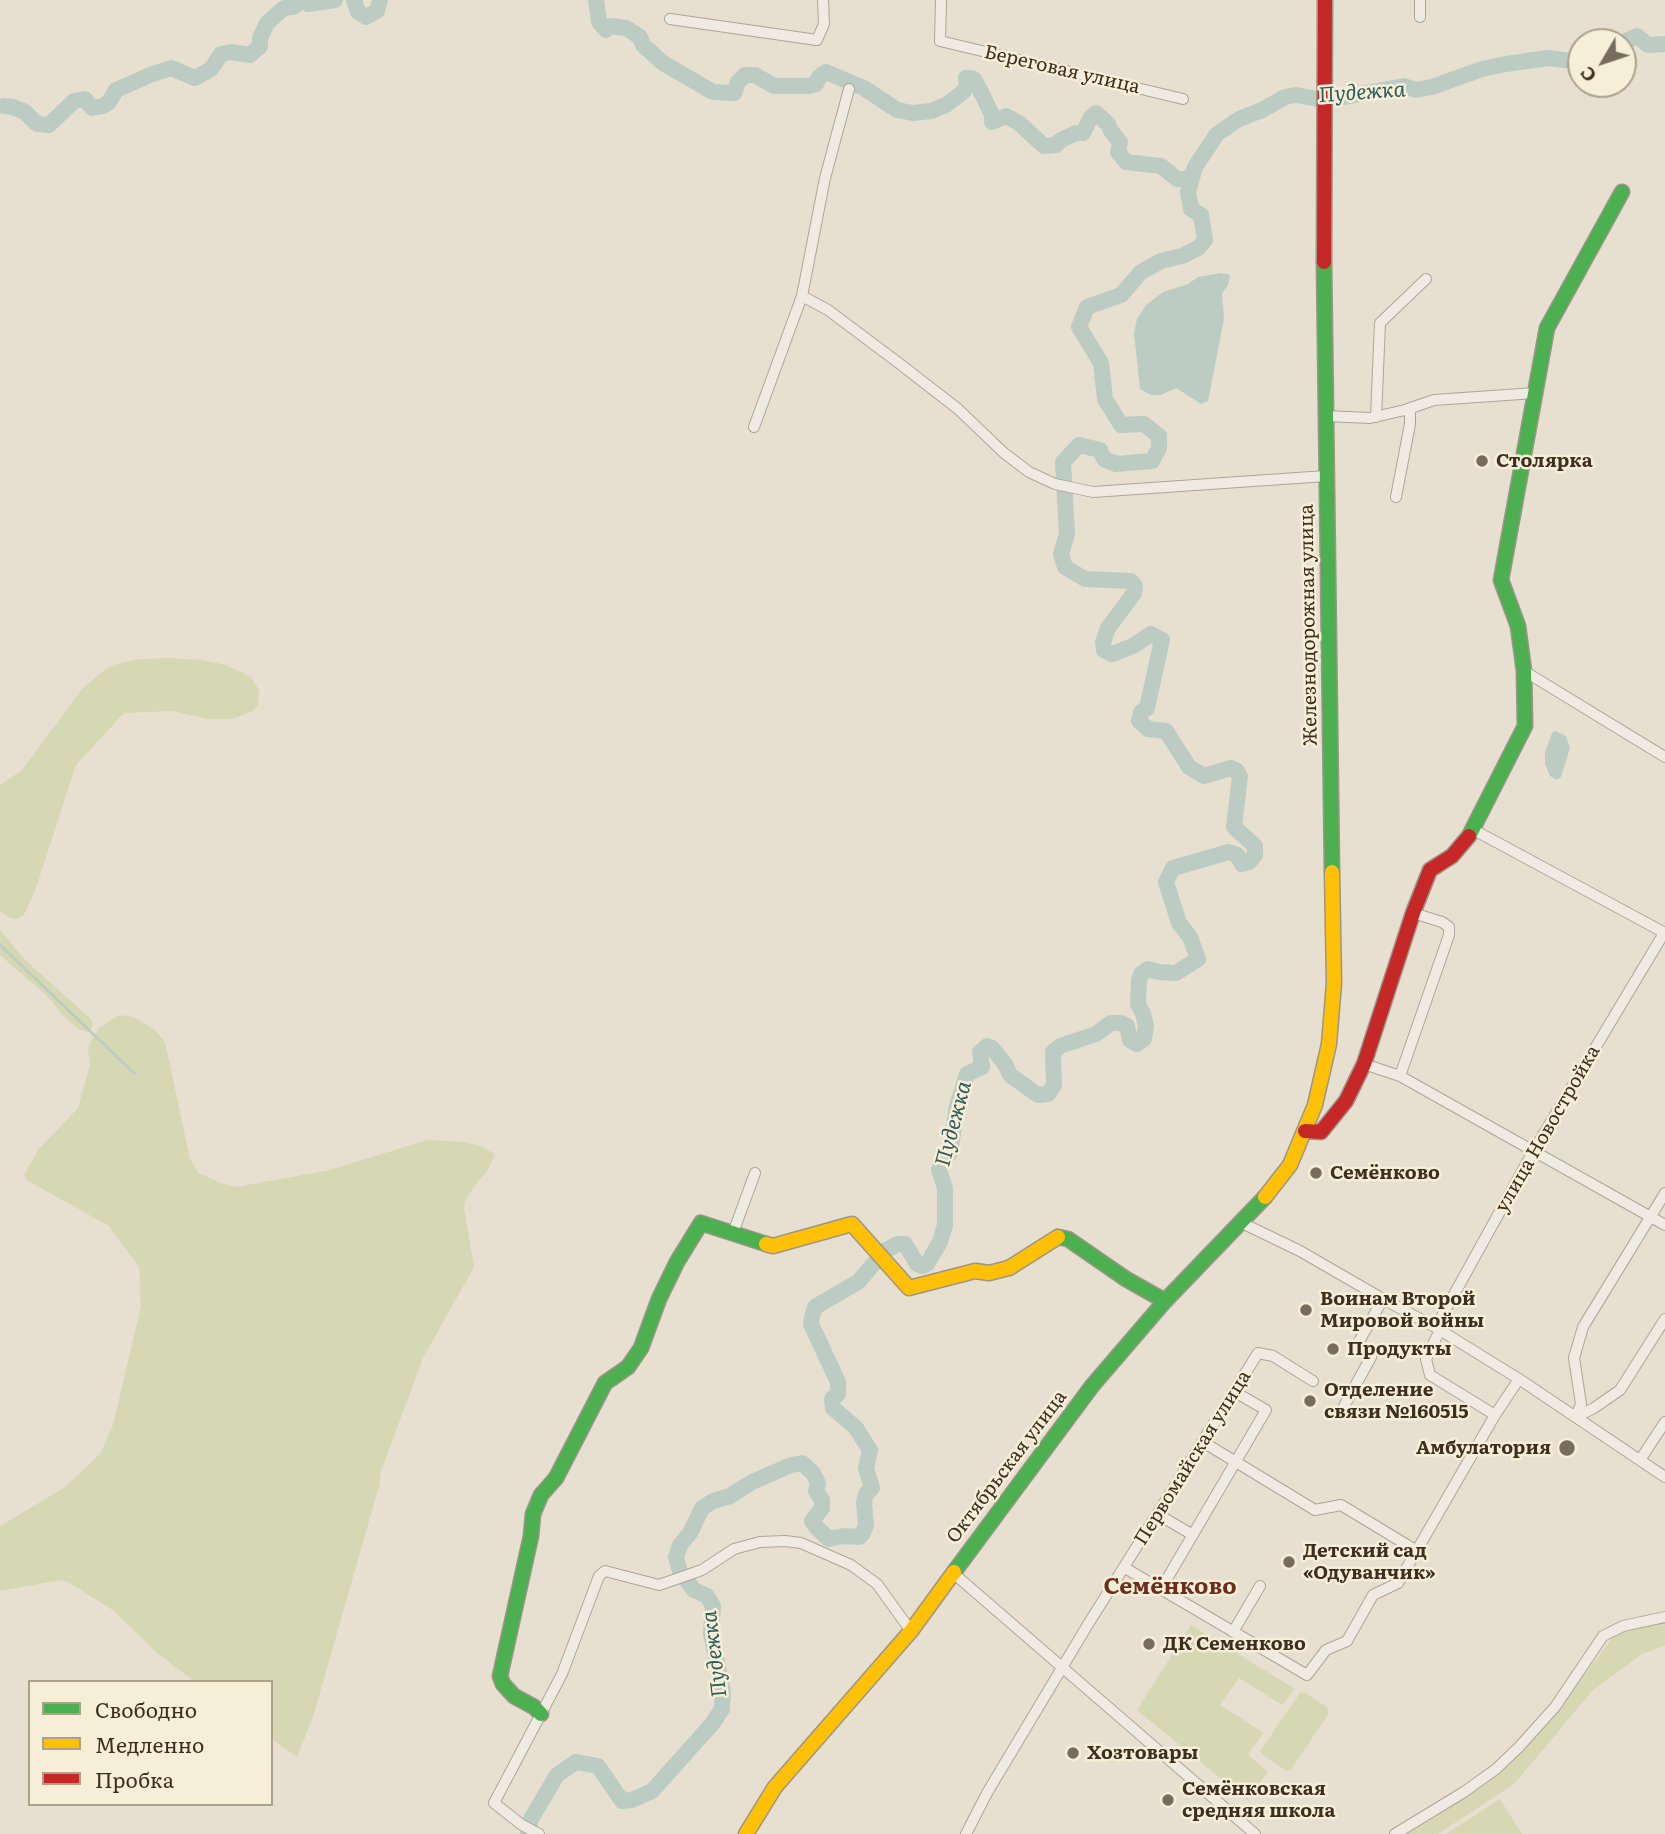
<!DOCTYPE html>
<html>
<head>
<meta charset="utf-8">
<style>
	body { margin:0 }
	#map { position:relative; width:1665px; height:1834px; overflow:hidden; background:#e7e0d1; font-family:Literata,serif }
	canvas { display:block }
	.legend { position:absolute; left:28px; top:1680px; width:245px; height:126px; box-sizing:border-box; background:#f7eed8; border:2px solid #ada18e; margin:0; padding:9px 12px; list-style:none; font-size:21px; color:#3d2e20 }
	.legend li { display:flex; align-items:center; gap:14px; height:35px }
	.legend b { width:35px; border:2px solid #ada18e }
	.north { position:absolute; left:1567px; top:28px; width:70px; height:70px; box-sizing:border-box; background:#f7eed8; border:2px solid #ada18e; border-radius:50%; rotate:231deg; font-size:19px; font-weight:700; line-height:28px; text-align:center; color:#3d2e20 }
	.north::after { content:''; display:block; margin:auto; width:24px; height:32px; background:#786c5e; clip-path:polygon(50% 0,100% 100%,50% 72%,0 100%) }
</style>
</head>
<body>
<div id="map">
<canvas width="1665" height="1834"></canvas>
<ul class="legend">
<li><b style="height:9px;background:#4caf50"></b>Свободно</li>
<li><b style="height:9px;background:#ffc107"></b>Медленно</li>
<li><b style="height:9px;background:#c62828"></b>Пробка</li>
</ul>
<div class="north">С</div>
</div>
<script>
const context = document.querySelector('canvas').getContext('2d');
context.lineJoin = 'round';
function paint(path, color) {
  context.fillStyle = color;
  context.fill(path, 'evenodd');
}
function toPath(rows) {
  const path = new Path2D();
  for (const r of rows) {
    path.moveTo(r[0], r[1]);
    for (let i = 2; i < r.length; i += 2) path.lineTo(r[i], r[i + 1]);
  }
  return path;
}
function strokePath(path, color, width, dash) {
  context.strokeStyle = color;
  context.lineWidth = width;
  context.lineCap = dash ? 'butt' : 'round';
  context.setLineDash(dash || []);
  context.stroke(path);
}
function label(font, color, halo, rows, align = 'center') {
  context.font = font + ' Literata,serif';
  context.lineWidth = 5;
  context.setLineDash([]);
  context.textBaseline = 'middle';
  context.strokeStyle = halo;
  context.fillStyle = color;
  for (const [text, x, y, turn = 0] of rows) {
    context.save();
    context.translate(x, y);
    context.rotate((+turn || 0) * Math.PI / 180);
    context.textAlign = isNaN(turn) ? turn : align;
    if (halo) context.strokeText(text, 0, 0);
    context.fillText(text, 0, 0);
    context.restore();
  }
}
paint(toPath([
	[169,658,202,660,226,665,251,677,259,690,258,705,253,711,232,719,209,719,172,711,124,713,76,765,35,891,24,915,17,919,10,918,0,911,0,785,22,770,83,688,103,671,116,664,140,659],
	[0,930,24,959,91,1019,93,1026,88,1032,80,1030,68,1021,47,996,0,955],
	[119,1015,134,1017,155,1030,165,1042,190,1159,198,1173,221,1183,236,1187,330,1170,427,1140,466,1142,482,1147,495,1154,488,1170,473,1188,465,1201,464,1208,474,1267,423,1358,381,1471,379,1486,313,1717,297,1757,271,1738,271,1682,195,1682,157,1653,114,1611,68,1582,60,1580,0,1591,0,1526,64,1488,100,1454,113,1425,141,1306,139,1267,109,1226,28,1181,24,1175,38,1150,78,1108,90,1065,88,1050,90,1043,99,1028],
	[1665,1621,1665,1646,1642,1654,1593,1690,1514,1784,1438,1834,1406,1834,1509,1765,1546,1724,1617,1632],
	[1191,1625,1295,1689,1282,1705,1239,1678,1220,1705,1264,1733,1248,1754,1268,1772,1247,1800,1137,1710],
	[1300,1693,1306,1693,1327,1707,1329,1713,1292,1768,1287,1771,1264,1756,1260,1751],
	[1500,1799,1522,1834,1446,1834]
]), '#d6d7b3');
paint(toPath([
	[1221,273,1230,275,1228,285,1222,293,1224,319,1208,401,1201,404,1176,388,1161,395,1151,395,1140,389,1134,333,1137,319,1146,305,1163,292,1188,284,1198,277],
	[1555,731,1566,736,1570,748,1561,777,1557,780,1550,776,1545,764,1545,752,1552,733]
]), '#bcccc2');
strokePath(toPath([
	[0,110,4,106],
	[0,945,134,1073]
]), '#bcccc2', 2.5);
strokePath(toPath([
	[354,0,358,12,366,17,377,11,380,0],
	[596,0,599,22,606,30,611,26,626,28,640,37,643,45,663,63,713,92,734,93,738,82,745,75,755,75,774,86,809,86,816,84,819,77,826,72,864,88,897,110,913,113,931,111,946,105,964,91,967,85,966,78,971,78,974,79,982,94,992,115,992,122,1006,116,1019,123,1044,146,1056,145,1061,140,1076,133,1083,133,1091,117,1096,113,1108,124,1111,131,1120,142,1118,152,1126,162,1161,166,1177,179,1186,179,1193,175],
	[1623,42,1637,36,1648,45,1665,44],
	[4,106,13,107,25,112,37,124,49,125,74,101,85,99,92,108,103,106,109,102,116,90,150,75,171,68,195,78,211,69,221,54,231,52,250,55,260,46,260,38,267,23,284,8,293,7,304,0,308,4,335,0],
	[528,1834,531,1819,557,1775,576,1762,598,1766,622,1801,632,1800,652,1791,712,1724,722,1709,723,1692,711,1634,713,1606,707,1596,694,1590,680,1572,676,1557,680,1545,690,1533,702,1508,713,1501,730,1496,752,1482,791,1465,802,1463,813,1473,818,1483,816,1491,822,1500,822,1508,812,1521,816,1527,829,1539,844,1536,859,1537,863,1533,866,1525,864,1502,866,1494,872,1488,866,1468,870,1450,856,1428,833,1408,832,1399,838,1394,838,1382,811,1324,812,1317,815,1307,858,1282,885,1251,897,1244,905,1244,917,1264,922,1266,927,1264,940,1242,945,1225,945,1188,939,1170,941,1163,950,1153,957,1106,967,1074,982,1067,980,1052,987,1046,992,1048,1005,1064,1010,1075,1038,1095,1048,1094,1054,1085,1053,1052,1060,1046,1096,1034,1111,1023,1121,1023,1127,1026,1130,1040,1137,1044,1144,1039,1146,1026,1143,1014,1138,1004,1139,980,1141,974,1148,969,1158,972,1176,973,1198,959,1190,937,1179,923,1166,882,1173,868,1229,852,1237,855,1242,864,1249,862,1255,855,1255,846,1234,827,1240,776,1237,771,1231,768,1204,776,1189,767,1166,731,1148,729,1139,721,1141,712,1147,708,1162,640,1151,634,1133,646,1112,654,1104,650,1103,642,1108,628,1134,593,1135,586,1131,581,1085,579,1065,567,1061,554,1067,534,1063,462,1079,445,1100,450,1104,459,1116,464,1152,461,1159,448,1159,436,1144,424,1121,425,1105,399,1101,363,1079,327,1087,307,1121,295,1141,272,1161,261,1182,256,1198,248,1205,240,1201,215,1191,209,1188,192,1195,167,1217,134,1239,119,1262,110,1285,97,1296,95,1317,99,1344,97,1404,86,1416,90,1432,87,1482,69,1506,64,1548,58,1581,62]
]), '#bcccc2', 16);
const street = toPath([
	[941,0,940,41,1183,99],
	[1420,17,1420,0],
	[670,19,817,40,824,24,823,0],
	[802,296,828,310,900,364,958,409,1004,453,1029,472,1055,484,1093,492,1326,476],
	[1326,416,1370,418,1405,410,1434,400,1535,393],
	[1376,417,1380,323,1426,279],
	[754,427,802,296,825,178,849,89],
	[1396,497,1410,424,1410,409],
	[1524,671,1665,757],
	[1474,830,1665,933],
	[1364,1064,1400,1076,1665,1225],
	[1400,1076,1449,935,1449,927,1442,922,1413,913],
	[1242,1223,1300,1251,1383,1299,1435,1327,1519,1379,1665,1477],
	[733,1233,755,1173],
	[1436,1327,1534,1150,1664,933],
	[1440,1330,1426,1359,1430,1375,1495,1415],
	[1343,1408,1371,1357,1357,1345,1383,1299],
	[1576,1417,1581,1404,1574,1358,1583,1327,1665,1193],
	[1576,1417,1594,1408,1620,1390,1665,1319],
	[1203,1442,1315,1510,1341,1505,1417,1551],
	[1640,1460,1665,1422],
	[1157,1514,1193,1535],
	[1125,1568,1307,1675,1326,1650,1347,1641,1373,1595,1398,1583,1495,1415,1519,1379],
	[952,1572,1255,1834],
	[1161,1589,1266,1410,1235,1392],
	[1233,1632,1260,1586],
	[539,1834,522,1825,494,1803,562,1674,599,1576,605,1571,659,1585,702,1570,734,1549,760,1542,785,1541,801,1543,851,1565,877,1584,911,1631],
	[966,1834,987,1793,1087,1626,1258,1353,1273,1356,1313,1381],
	[1395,1834,1464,1792,1496,1769,1519,1747,1555,1707,1603,1636,1623,1626,1665,1617]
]);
const fast = toPath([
	[1324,262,1332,872],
	[1469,836,1525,726,1524,671,1518,626,1501,580,1547,328,1622,192],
	[1058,1237,1068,1239,1126,1279,1165,1301],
	[954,1572,1092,1386,1165,1301,1265,1197],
	[541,1714,534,1707,514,1696,503,1684,500,1676,531,1536,533,1514,541,1495,556,1478,605,1383,628,1367,641,1348,659,1299,677,1262,701,1223,766,1244]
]);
const slow = toPath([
	[1265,1197,1290,1165,1315,1105,1329,1044,1334,983,1332,872],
	[766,1244,773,1246,852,1224,909,1288,975,1271,989,1273,1009,1268,1058,1237],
	[746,1834,775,1787,911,1631,954,1572]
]);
const jam = toPath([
	[1324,262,1325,0],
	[1305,1131,1321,1132,1346,1101,1364,1064,1413,913,1430,870,1452,856,1469,836]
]);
strokePath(street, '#ada599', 12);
strokePath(fast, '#9c958a', 17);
strokePath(slow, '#9c958a', 17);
strokePath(jam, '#9c958a', 17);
strokePath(street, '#efebe3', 10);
strokePath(fast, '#4caf50', 14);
strokePath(slow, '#ffc107', 14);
strokePath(jam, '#c62828', 14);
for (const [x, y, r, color] of [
	[1482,461,7,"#786c5e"],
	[1316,1173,7,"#786c5e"],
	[1306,1310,7,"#786c5e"],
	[1333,1349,7,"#786c5e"],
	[1310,1401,7,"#786c5e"],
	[1567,1448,9,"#786c5e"],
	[1289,1562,7,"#786c5e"],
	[1149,1644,7,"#786c5e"],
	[1073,1753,7,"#786c5e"],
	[1168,1800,7,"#786c5e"]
]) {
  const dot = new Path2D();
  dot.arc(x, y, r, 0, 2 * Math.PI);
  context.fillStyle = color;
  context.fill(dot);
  strokePath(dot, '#f7eed8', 2.5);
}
label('19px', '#3d2e20', '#f7eed8', [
	["Береговая улица",1062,70,13],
	["Железнодорожная улица",1309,625,-91],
	["улица Новостройка",1548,1129,-60],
	["Первомайская улица",1193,1458,-58],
	["Октябрьская улица",1007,1467,-53]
]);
label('bold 19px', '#3d2e20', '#f7eed8', [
	["Столярка",1496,461],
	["Семёнково",1330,1173],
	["Воинам Второй",1320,1299],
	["Мировой войны",1320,1321],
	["Продукты",1347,1349],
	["Отделение",1324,1390],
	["связи №160515",1324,1412],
	["Амбулатория",1551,1448,"right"],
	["Детский сад",1303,1551],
	["«Одуванчик»",1303,1573],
	["ДК Семенково",1163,1644],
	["Хозтовары",1087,1753],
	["Семёнковская",1182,1789],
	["средняя школа",1182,1811]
], 'left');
label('italic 21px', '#2f5d5a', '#f7eed8', [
	["Пудежка",1362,93,-4],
	["Пудежка",954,1124,-75],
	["Пудежка",715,1654,-97]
]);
label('bold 23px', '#6b2e1e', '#f7eed8', [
	["Семёнково",1170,1587]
]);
</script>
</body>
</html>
